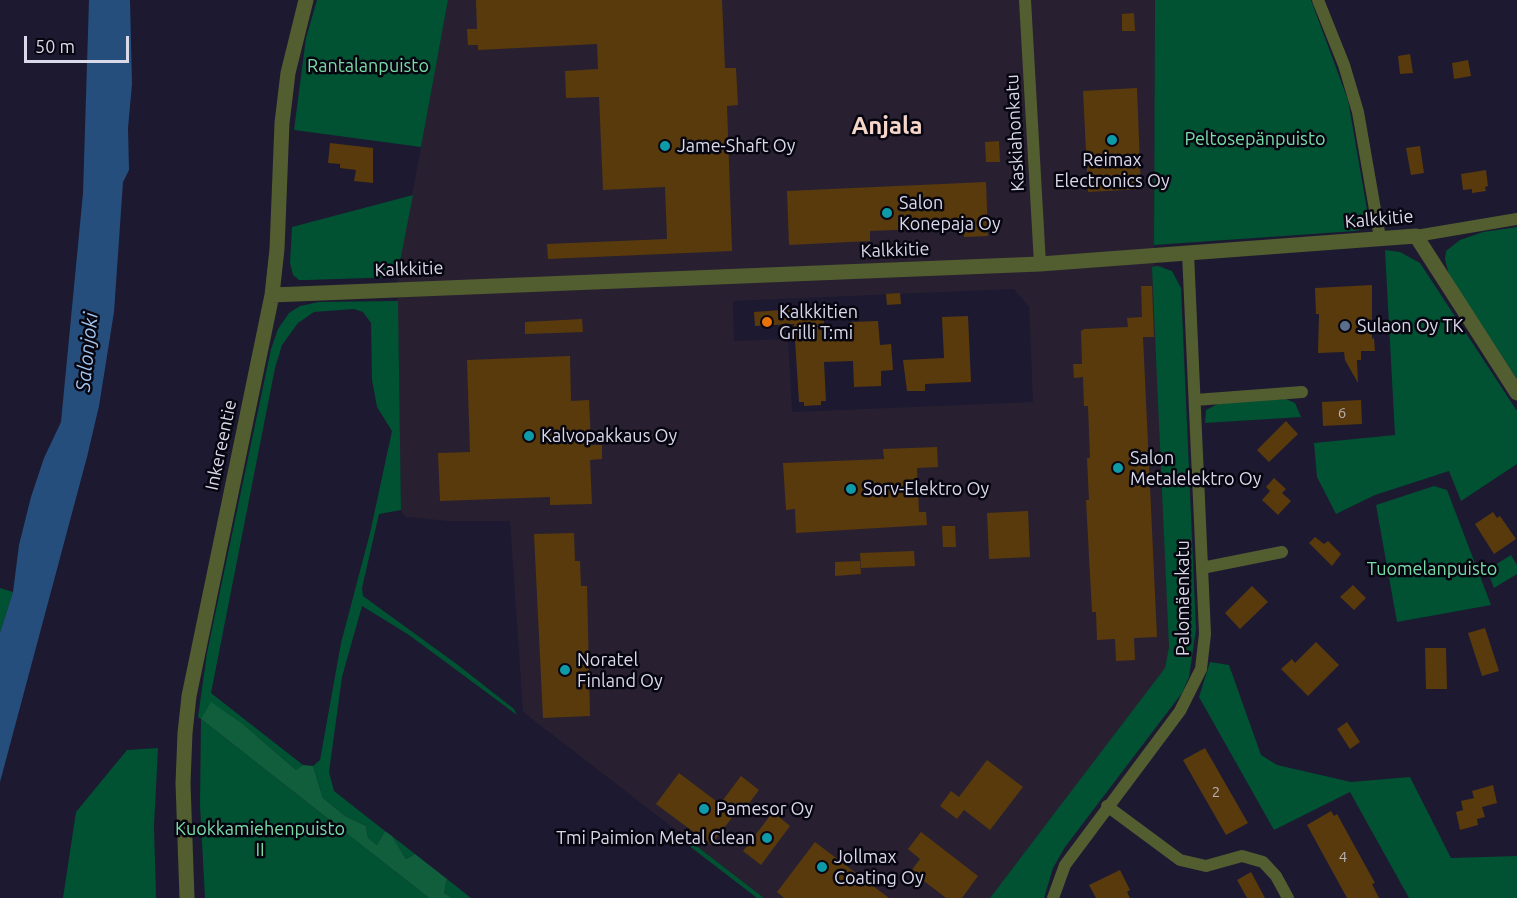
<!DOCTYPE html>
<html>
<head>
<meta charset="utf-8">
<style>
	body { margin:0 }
	#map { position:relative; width:1517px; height:898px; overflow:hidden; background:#1c1931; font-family:Ubuntu,sans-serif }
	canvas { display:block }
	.scale { position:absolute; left:24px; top:36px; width:105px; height:27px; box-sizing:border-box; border:3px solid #dad9ea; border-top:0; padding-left:8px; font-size:18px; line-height:21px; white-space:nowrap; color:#dad9ea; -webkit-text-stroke:4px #070610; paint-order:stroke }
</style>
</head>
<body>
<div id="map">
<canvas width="1517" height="898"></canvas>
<div class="scale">50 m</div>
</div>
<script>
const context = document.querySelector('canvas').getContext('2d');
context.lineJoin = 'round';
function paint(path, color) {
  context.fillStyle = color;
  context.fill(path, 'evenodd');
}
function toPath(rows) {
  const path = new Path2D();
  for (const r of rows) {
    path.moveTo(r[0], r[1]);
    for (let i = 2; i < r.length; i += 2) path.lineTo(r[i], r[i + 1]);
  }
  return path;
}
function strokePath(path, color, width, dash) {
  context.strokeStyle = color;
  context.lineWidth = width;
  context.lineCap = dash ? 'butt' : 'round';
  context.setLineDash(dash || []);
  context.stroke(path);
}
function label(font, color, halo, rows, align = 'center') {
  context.font = font + ' Ubuntu,sans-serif';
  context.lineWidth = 5;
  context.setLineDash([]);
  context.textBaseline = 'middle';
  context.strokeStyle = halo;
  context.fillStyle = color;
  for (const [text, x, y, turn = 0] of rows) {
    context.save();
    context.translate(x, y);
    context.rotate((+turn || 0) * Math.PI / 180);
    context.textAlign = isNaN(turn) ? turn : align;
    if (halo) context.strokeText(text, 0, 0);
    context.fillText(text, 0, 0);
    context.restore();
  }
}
paint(toPath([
	[448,0,1155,0,1154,265,1163,266,1166,324,1169,647,1165,669,990,898,764,898,523,712,510,521,448,521,405,517,401,510,397,277],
	[1014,289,1029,307,1033,402,792,412,788,339,734,341,733,301]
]), '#282030');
paint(toPath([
	[317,0,448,0,421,147,294,130,306,38],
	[1155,0,1311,0,1348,100,1369,221,1366,228,1355,231,1154,245],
	[413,195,397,277,307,280,299,280,293,275,290,263,292,227],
	[1517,227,1517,379,1449,275,1445,259,1446,251,1460,240,1483,232],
	[1385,250,1400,252,1420,263,1517,411,1517,464,1461,501,1449,471,1375,495,1336,514,1317,477,1314,443,1395,435],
	[1158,266,1172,271,1181,288,1196,629,1189,677,1182,693,1065,847,1053,868,1044,898,990,898,1165,668,1169,647,1152,267],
	[398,301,401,510,379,514,362,588,363,596,458,665,514,709,517,715,409,635,362,606,342,677,329,772,334,791,385,831,377,845,368,838,366,826,345,816,323,798,313,766,320,760,341,643,370,533,392,431,377,407,372,380,371,323,363,312,354,309,314,312,298,323,282,345,275,368,211,693,303,765,296,770,244,725,201,719,429,898,205,898,200,805,201,719,198,717,207,653,271,349,278,329,289,313,300,306,319,302],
	[1286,399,1295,403,1301,417,1205,423,1206,410,1220,403],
	[1434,486,1447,490,1491,605,1397,622,1376,505],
	[1511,555,1517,565,1517,574,1494,588,1487,570],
	[0,588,13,592,0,633],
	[1210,662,1229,665,1261,755,1277,765,1351,782,1410,777,1451,858,1517,856,1517,898,1409,898,1350,792,1274,830,1199,697],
	[158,748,154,826,156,898,63,898,76,812,127,750],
	[392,836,415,854,406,859],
	[690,841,764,898,757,898,688,845],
	[447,879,471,898,452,898,444,893]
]), '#015232');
paint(toPath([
	[211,702,244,725,296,770,303,765,313,766,323,798,345,816,366,826,368,838,377,845,385,831,392,836,406,859,415,854,447,879,444,893,452,898,429,898,201,719]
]), '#115e3c');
paint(toPath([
	[89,0,130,0,132,84,128,128,129,170,123,182,114,312,99,406,87,457,0,782,0,633,13,592,19,545,31,497,44,458,61,422,83,193]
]), '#264e7d');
paint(toPath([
	[476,0,722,0,725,68,736,68,738,105,727,106,732,251,548,259,547,244,667,239,665,187,603,190,599,97,566,98,565,71,598,69,597,44,478,50,478,45,468,45,467,29,477,29],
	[1134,13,1135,31,1122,31,1122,14],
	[1410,54,1413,73,1400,74,1398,56],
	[1468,60,1471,76,1454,79,1452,63],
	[1137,88,1141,189,1088,192,1083,91],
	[999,141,1000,162,986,162,985,142],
	[330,143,373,148,373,183,354,181,356,170,340,168,340,164,328,163],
	[1420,146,1424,173,1411,175,1406,148],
	[1486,170,1488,186,1485,187,1486,191,1472,193,1472,189,1463,190,1461,174],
	[986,182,988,236,964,237,964,227,870,231,870,241,789,245,787,191],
	[1372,285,1372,339,1374,338,1375,351,1361,351,1361,360,1357,360,1358,383,1345,360,1344,352,1318,353,1319,314,1316,314,1315,288],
	[1141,286,1152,286,1154,337,1143,337,1157,637,1134,638,1135,660,1116,661,1115,639,1097,640,1096,612,1092,612,1086,500,1089,500,1087,458,1090,458,1088,406,1084,406,1083,377,1074,378,1073,364,1082,364,1081,331,1084,329,1128,327,1127,318,1142,317],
	[900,293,901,304,887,305,886,294],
	[823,307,825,341,851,339,850,322,878,321,880,345,891,344,893,370,881,371,881,386,854,387,853,361,824,362,826,401,821,401,821,405,804,406,804,402,799,402,794,324,755,326,754,312],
	[968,316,971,382,925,384,925,391,907,391,903,360,944,358,942,317],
	[582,319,583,332,525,334,525,322],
	[570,356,571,401,589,400,591,445,602,445,602,459,590,460,592,504,550,505,550,497,440,501,438,453,470,452,467,360],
	[1361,400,1362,424,1323,426,1322,402],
	[1286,421,1298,434,1269,462,1257,450],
	[937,447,938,467,917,468,919,512,926,512,927,525,796,533,795,509,786,510,783,463,884,459,883,449],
	[1274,478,1286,489,1282,493,1291,501,1278,515,1262,500,1270,491,1266,487],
	[1028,511,1030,557,989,559,987,513],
	[1493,512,1497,518,1500,516,1516,539,1494,554,1475,524],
	[942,526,955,526,956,547,943,547],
	[574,533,575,561,580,561,581,586,587,586,590,716,543,718,534,534],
	[1315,537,1324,544,1328,541,1341,554,1332,566,1309,543],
	[914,551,915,566,861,568,860,553],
	[860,561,861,574,835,576,835,562],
	[1353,585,1366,598,1354,610,1340,597],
	[1252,586,1268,602,1240,629,1225,613],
	[1485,628,1499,671,1482,676,1468,633],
	[1316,642,1339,665,1308,696,1281,669,1292,659,1295,663],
	[1425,648,1446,648,1447,689,1426,689],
	[1347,722,1360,742,1350,749,1337,729],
	[1205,748,1248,823,1226,835,1183,760],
	[987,760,1023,787,990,830,964,810,957,819,940,806,951,791,959,797],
	[679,773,720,804,741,776,759,790,738,818,734,815,711,845,656,804],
	[1493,785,1497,803,1482,807,1485,817,1477,819,1478,825,1460,830,1456,812,1463,810,1461,801,1474,798,1472,791],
	[1331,811,1334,816,1337,814,1359,854,1375,883,1372,884,1379,898,1347,898,1307,825],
	[773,812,790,826,761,865,743,851],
	[921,832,978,876,962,898,946,898,911,871,920,859,908,849],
	[815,842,889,898,784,898,777,892],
	[1120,870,1130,890,1127,892,1130,898,1096,898,1089,885],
	[1251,872,1265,898,1247,898,1237,880]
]), '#593a0d');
strokePath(toPath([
	[1025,0,1040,264],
	[1318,0,1344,65,1358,112,1380,238],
	[1416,236,1517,219],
	[1195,400,1302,392],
	[1202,568,1282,552],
	[1107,806,1180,860,1206,866,1242,856,1263,862,1276,876,1288,898],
	[1053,898,1065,865,1180,711,1201,669,1205,634,1188,253]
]), '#525d30', 12);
strokePath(toPath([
	[272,295,1040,264,1416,236,1517,393],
	[187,898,183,783,185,733,189,696,272,295,277,249,282,123,288,73,306,0]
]), '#525d30', 15);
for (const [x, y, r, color] of [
	[1112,140,6,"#0f9aa8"],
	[665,146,6,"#0f9aa8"],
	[887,213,6,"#0f9aa8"],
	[767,322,6,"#e8710a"],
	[1345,326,6,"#5c6f8a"],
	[529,436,6,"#0f9aa8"],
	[1118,468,6,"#0f9aa8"],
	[851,489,6,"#0f9aa8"],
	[565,670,6,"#0f9aa8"],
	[704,809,6,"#0f9aa8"],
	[767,838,6,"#0f9aa8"],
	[822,867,6,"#0f9aa8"]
]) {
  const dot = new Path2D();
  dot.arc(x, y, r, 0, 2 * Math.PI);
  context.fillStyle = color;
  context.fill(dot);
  strokePath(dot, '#070610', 2);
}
label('15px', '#bab1b3', null, [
	["6",1342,413],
	["2",1216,792],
	["4",1343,857]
]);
label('18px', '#79dca8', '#070610', [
	["Rantalanpuisto",368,66],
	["Peltosepänpuisto",1255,139],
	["Tuomelanpuisto",1432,569],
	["Kuokkamiehenpuisto",260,829],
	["II",260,850]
]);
label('18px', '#dad9ea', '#070610', [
	["Kaskiahonkatu",1015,133,-93],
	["Kalkkitie",1379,219,-5],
	["Kalkkitie",895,250,-2],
	["Kalkkitie",409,269,-2],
	["Inkereentie",221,445,-78],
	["Palomäenkatu",1183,598,-90]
]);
label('18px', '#dad9ea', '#070610', [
	["Jame-Shaft Oy",677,146],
	["Reimax",1112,160,"center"],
	["Electronics Oy",1112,181,"center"],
	["Salon",899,203],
	["Konepaja Oy",899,224],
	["Kalkkitien",779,312],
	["Grilli T:mi",779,333],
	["Sulaon Oy TK",1357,326],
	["Kalvopakkaus Oy",541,436],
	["Salon",1130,458],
	["Metalelektro Oy",1130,479],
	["Sorv-Elektro Oy",863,489],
	["Noratel",577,660],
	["Finland Oy",577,681],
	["Pamesor Oy",716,809],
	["Tmi Paimion Metal Clean",755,838,"right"],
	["Jollmax",834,857],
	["Coating Oy",834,878]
], 'left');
label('italic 20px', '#a3c6f1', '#070610', [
	["Salonjoki",87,352,-84]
]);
label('bold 24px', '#f6d6c9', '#070610', [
	["Anjala",887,126]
]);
</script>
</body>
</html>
